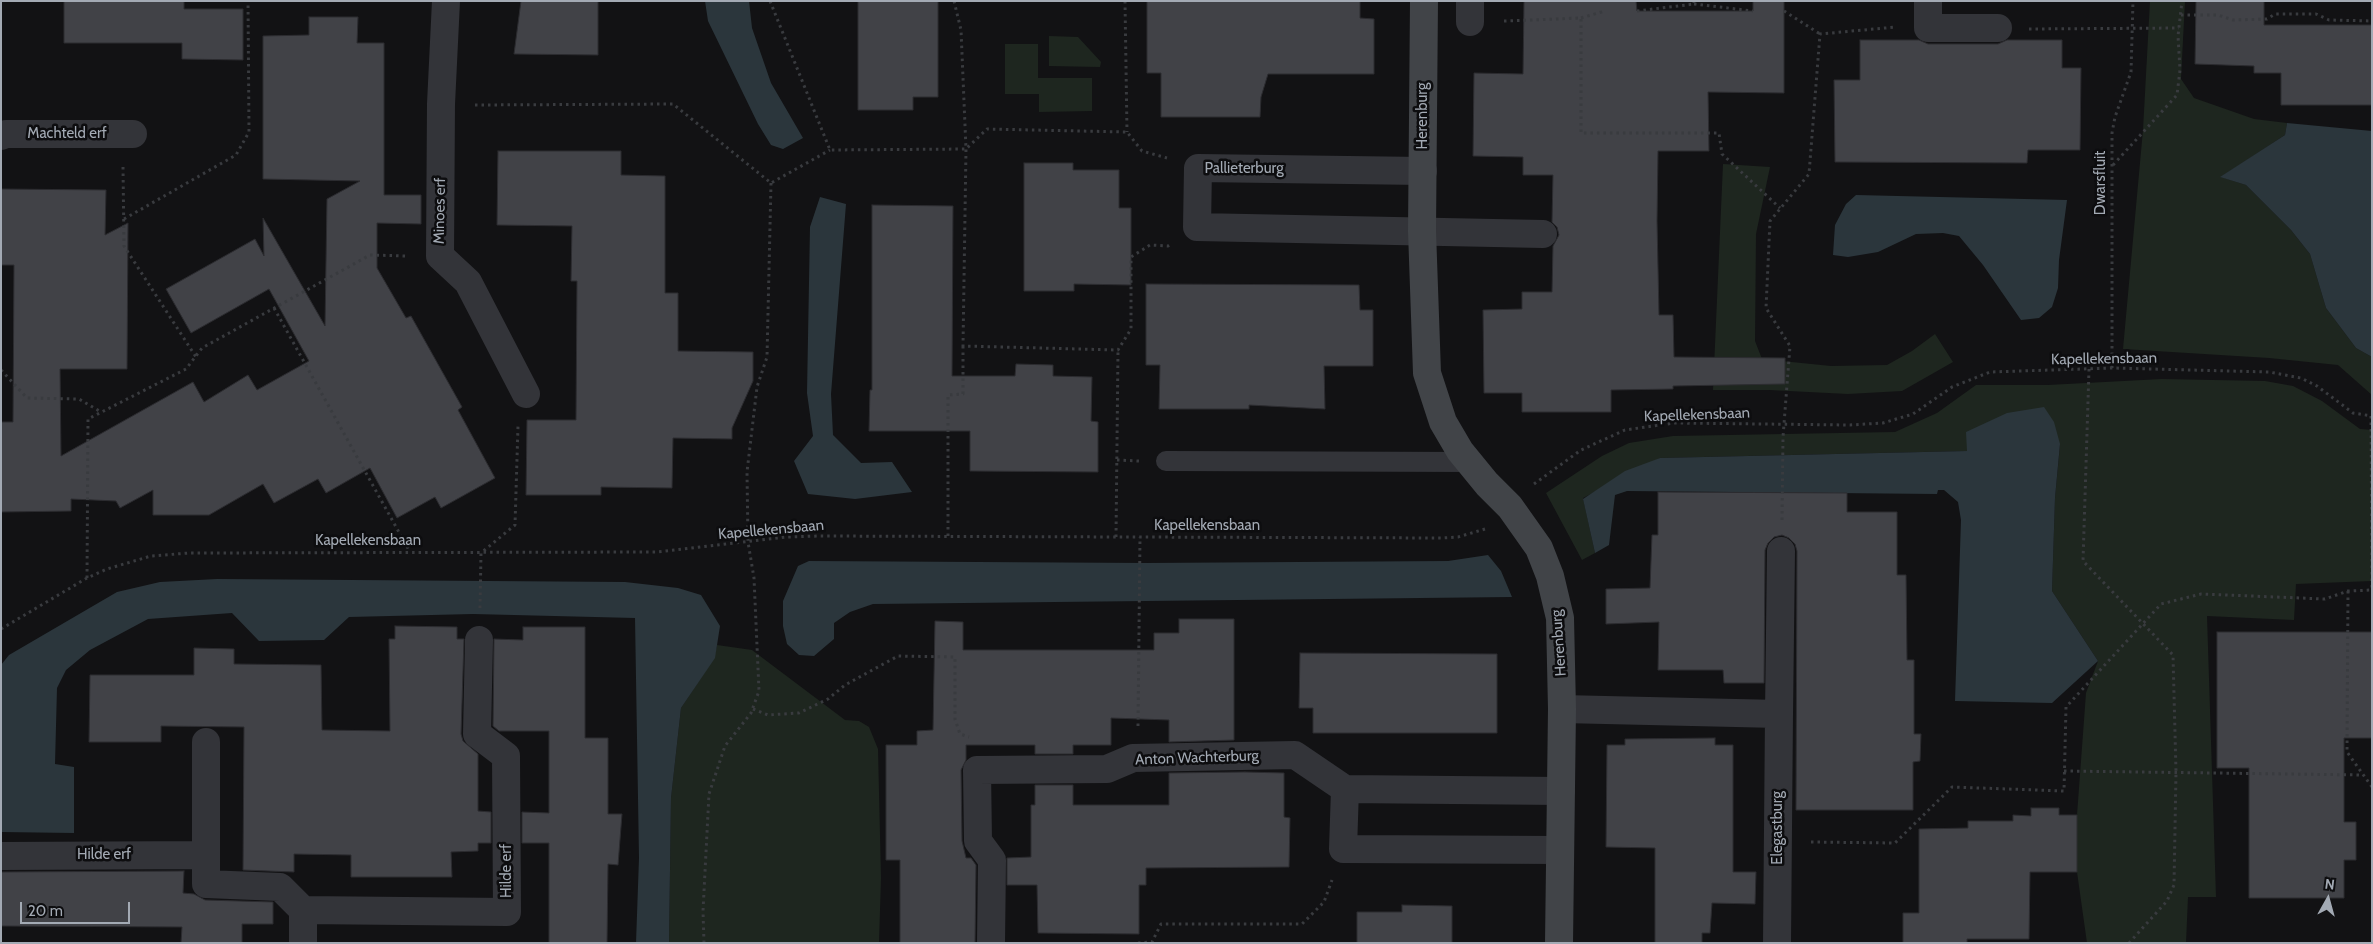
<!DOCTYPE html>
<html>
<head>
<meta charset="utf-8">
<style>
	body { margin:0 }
	#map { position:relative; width:2373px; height:944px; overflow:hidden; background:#121214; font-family:Cabin,sans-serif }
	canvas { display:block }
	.frame { position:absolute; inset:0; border:2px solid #a3aab4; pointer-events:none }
	.north { position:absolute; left:2303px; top:874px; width:50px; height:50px; -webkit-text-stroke:4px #0d0d0f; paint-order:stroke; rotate:7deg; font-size:14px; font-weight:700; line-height:20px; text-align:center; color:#a3aab4 }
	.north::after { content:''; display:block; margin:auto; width:18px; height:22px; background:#a3aab4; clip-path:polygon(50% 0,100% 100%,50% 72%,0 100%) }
	.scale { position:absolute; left:20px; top:902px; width:110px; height:22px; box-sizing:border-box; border:2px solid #a3aab4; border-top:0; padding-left:6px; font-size:15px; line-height:18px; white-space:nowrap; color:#a3aab4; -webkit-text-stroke:4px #0d0d0f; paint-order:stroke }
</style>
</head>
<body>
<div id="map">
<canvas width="2373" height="944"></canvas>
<div class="frame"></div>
<div class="north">N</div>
<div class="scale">20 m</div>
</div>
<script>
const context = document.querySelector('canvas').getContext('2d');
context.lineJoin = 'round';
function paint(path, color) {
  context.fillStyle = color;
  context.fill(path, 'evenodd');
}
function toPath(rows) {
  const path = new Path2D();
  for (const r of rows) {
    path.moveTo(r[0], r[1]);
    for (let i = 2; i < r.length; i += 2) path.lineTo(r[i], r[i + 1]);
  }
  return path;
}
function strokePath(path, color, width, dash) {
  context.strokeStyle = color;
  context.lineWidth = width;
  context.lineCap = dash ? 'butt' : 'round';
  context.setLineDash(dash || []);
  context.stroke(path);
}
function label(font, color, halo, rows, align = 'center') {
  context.font = font + ' Cabin,sans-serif';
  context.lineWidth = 5;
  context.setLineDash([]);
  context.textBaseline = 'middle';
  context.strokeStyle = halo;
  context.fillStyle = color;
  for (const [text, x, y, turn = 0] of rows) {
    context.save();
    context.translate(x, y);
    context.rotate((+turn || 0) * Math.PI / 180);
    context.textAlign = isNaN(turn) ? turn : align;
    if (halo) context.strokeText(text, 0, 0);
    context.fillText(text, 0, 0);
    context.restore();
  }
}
paint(toPath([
	[2150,1,2185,1,2181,79,2194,98,2254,119,2287,123,2285,135,2221,177,2246,185,2291,230,2310,254,2326,308,2356,348,2372,357,2372,395,2338,365,2269,358,2123,349,2143,130],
	[1049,36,1078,37,1101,62,1100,67,1049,66],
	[1005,44,1038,44,1038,78,1092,78,1092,111,1039,112,1039,94,1005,94],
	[1723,164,1770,167,1756,234,1755,341,1762,359,1831,366,1887,365,1912,351,1935,334,1953,362,1902,391,1848,394,1769,390,1713,390],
	[2162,379,2265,381,2293,386,2322,401,2360,429,2372,430,2372,581,2296,584,2294,620,2207,616,2216,897,2188,897,2186,943,2087,943,2077,872,2077,815,2086,693,2098,661,2052,591,2055,498,2060,445,1967,451,1660,458,1583,498,1595,553,1582,560,1546,493,1602,456,1629,443,1673,436,1895,432,1937,413,1976,385,2048,385],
	[717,645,752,650,845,720,859,721,869,727,878,749,881,878,879,943,669,943,671,798,681,708,714,658]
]), '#1e261f');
paint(toPath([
	[705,1,749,1,752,28,771,83,803,138,783,149,771,145,758,124,708,21],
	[2287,123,2372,131,2372,357,2356,348,2326,308,2310,254,2291,230,2246,185,2220,177,2285,135],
	[1856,195,2067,200,2059,260,2058,288,2052,307,2039,318,2021,320,1983,265,1959,236,1943,233,1916,234,1878,252,1848,257,1833,255,1835,225,1846,204],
	[820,197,846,204,831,394,833,435,861,463,892,462,912,492,855,499,808,494,794,461,813,436,807,393,810,227],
	[2044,407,2054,422,2060,444,2055,498,2052,591,2098,661,2052,703,1955,701,1961,520,1958,502,1944,490,1938,490,1937,494,1627,491,1615,495,1609,545,1595,553,1583,499,1625,471,1660,458,1967,451,1966,432,2007,413],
	[1488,555,1501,571,1512,597,873,604,850,612,834,623,834,639,814,656,799,655,787,644,783,626,783,601,798,566,809,561,1146,563,1448,561],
	[217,579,625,582,678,588,701,595,720,626,715,658,681,708,671,798,669,943,636,943,639,858,635,618,473,614,349,617,324,640,259,641,232,613,148,619,90,650,66,670,57,688,55,764,74,767,74,833,1,832,1,665,9,655,117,592,160,582]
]), '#2b363c');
const building = toPath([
	[64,1,184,1,184,9,243,9,243,60,182,59,182,43,64,43,64,1],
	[521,1,598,1,598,55,514,54,521,1],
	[858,1,938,1,938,97,913,97,913,110,858,110,858,1],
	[1147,1,1360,1,1360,18,1374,19,1374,74,1268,74,1261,97,1260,117,1161,117,1161,73,1147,73,1147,1],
	[1524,1,1636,1,1637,11,1753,11,1753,1,1784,1,1784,93,1708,92,1709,151,1658,151,1657,221,1659,315,1673,315,1674,357,1785,358,1785,384,1673,386,1673,389,1611,390,1611,412,1522,412,1522,393,1484,393,1483,310,1522,309,1522,292,1552,292,1553,246,1559,235,1557,227,1552,222,1553,175,1523,175,1523,157,1473,156,1474,73,1523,74,1524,1],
	[2196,1,2264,1,2264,25,2372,25,2372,105,2281,105,2281,73,2254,73,2254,66,2195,64,2196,1],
	[309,17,358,17,357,43,384,43,384,195,421,195,421,224,377,223,377,268,406,318,411,316,462,407,458,410,495,478,441,508,435,497,397,518,370,468,326,493,318,479,274,503,263,484,209,515,153,515,153,490,120,508,116,501,71,499,71,511,1,512,1,422,13,422,14,265,1,265,1,189,106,190,105,235,128,223,127,369,60,369,61,456,193,382,204,402,248,375,257,390,309,361,269,289,191,333,166,289,255,239,264,256,263,218,325,326,327,199,360,181,263,179,263,36,309,35,309,17],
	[1860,40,1919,40,1928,44,1998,44,2007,40,2062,40,2062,68,2081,68,2080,150,2028,150,2027,163,1835,162,1834,80,1860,80,1860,40],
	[498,151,621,151,621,175,665,176,665,293,678,293,678,351,753,352,753,381,732,428,732,439,673,438,672,488,601,487,601,495,526,495,527,420,576,420,577,281,571,281,572,226,497,225,498,151],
	[1024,163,1073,163,1073,170,1119,170,1119,208,1131,208,1131,285,1074,284,1074,291,1024,291,1024,163],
	[872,205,953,206,952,376,1015,376,1016,364,1053,365,1053,376,1092,377,1091,421,1098,422,1098,472,970,471,970,431,869,431,870,390,872,390,872,205],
	[1146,284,1359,285,1360,310,1373,310,1373,366,1324,366,1325,409,1249,405,1249,409,1159,409,1160,365,1146,365,1146,284],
	[1658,492,1847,493,1847,512,1897,512,1897,575,1906,575,1907,660,1914,660,1914,734,1921,734,1920,761,1913,762,1913,810,1796,810,1797,551,1795,544,1789,538,1782,535,1774,537,1768,543,1765,550,1764,683,1724,683,1723,670,1658,670,1659,622,1606,624,1606,589,1650,588,1652,535,1658,535,1658,492],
	[1179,619,1234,619,1234,740,1169,742,1169,720,1111,718,1111,745,1073,745,1073,754,1035,754,1035,745,966,745,966,760,961,770,962,841,966,858,971,858,976,865,975,943,900,943,900,860,886,860,886,745,917,745,917,731,933,730,935,621,963,622,963,650,1154,650,1154,633,1179,633,1179,619],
	[395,626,457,627,457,639,464,639,461,734,463,741,478,754,478,811,491,812,491,843,478,843,478,851,451,852,452,877,351,877,351,855,294,854,294,872,243,870,244,727,161,726,161,742,89,742,90,675,194,675,194,648,234,649,234,664,321,665,322,730,390,731,389,639,395,639,395,626],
	[523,627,585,627,585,738,608,738,608,814,622,814,618,865,608,864,607,943,549,943,549,843,522,843,522,812,549,813,549,731,499,731,493,726,494,639,523,640,523,627],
	[2217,632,2372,632,2372,738,2344,738,2344,822,2356,822,2356,860,2344,860,2344,898,2249,898,2249,768,2217,768,2217,632],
	[1300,653,1497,654,1497,733,1313,733,1313,708,1299,708,1300,653],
	[1715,738,1715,745,1733,745,1733,872,1756,872,1755,904,1712,903,1710,933,1702,933,1702,943,1655,943,1655,848,1606,847,1607,745,1625,745,1625,739,1715,738],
	[1245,772,1284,773,1284,817,1290,818,1289,867,1146,868,1146,885,1139,885,1139,934,1038,933,1037,885,1007,885,1007,858,1031,857,1031,805,1035,805,1035,785,1073,785,1073,805,1169,805,1169,773,1245,772],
	[2031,808,2059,808,2059,815,2077,815,2077,872,2030,872,2029,939,1967,939,1967,943,1903,943,1903,913,1919,913,1919,829,1968,828,1968,821,2013,821,2013,815,2031,816,2031,808],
	[184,871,183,893,194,894,205,900,273,902,273,924,242,924,242,943,181,943,182,927,1,926,1,872,184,871],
	[1402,905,1452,906,1452,943,1357,943,1357,912,1402,912,1402,905]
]);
paint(building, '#414247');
strokePath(building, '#2c2c30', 1);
strokePath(toPath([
	[770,1,830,150,966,149,987,129,1127,132,1142,151,1167,158],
	[954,1,961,30,966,149,963,346,1118,350,1131,329,1131,257,1150,245,1168,246,1171,244],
	[1125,1,1127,132],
	[1694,4,1753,11],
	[1637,11,1694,4,1694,1],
	[1784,11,1820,34],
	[2181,15,2218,15,2233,20,2267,19,2275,14,2316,14,2329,20,2372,21],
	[1581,18,1605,11],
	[1504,21,1581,18,1581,133,1719,133,1722,154,1780,208],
	[2029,29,2179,28],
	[475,105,673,104,771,183,830,150],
	[2113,165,2177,95,2180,70,2178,36,2182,1],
	[123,167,124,246,196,357],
	[124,219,236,155,249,132,248,1],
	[274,308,410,552],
	[2112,368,2112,133,2115,117,2131,72,2133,1],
	[2089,369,2083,561,2173,655,2176,772,2174,885,2167,901,2129,943],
	[1,370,27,398,79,399,101,412],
	[2371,416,2372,590],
	[1117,460,1139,461],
	[1534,484,1581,450,1625,430,1674,423,1850,425,1883,423,1913,414,1952,387,1990,372,2112,368,2269,372,2301,378,2317,386,2353,413,2372,416],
	[1782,520,1783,437,1790,346,1766,308,1770,221,1809,174,1820,34,1896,27],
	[948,536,948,395,963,394,963,346],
	[1116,537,1118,350],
	[87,578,88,419,186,369,202,348,370,255,406,256],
	[2348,591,2347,752,2372,787],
	[480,608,481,553,515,525,518,426],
	[1,629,87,578,107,569,151,556,189,553,657,552,787,537,819,536,1441,538,1458,537,1485,529],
	[753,709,768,715,799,713,828,699,845,685,898,656,955,657,955,719,960,734,969,737],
	[1138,726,1140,537],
	[2064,771,2363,775],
	[1811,842,1895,843,1952,787,2064,791,2066,707,2161,604,2201,594,2325,599,2348,591,2372,590],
	[704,943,703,911,709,794,725,746,751,713,759,691,754,578,748,542,747,472,757,387,767,357,771,183],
	[1138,943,1152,942,1161,924,1302,924,1324,902,1332,880]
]), '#393b3f', 3, [2.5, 4]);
strokePath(toPath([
	[1166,461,1469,462]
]), '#333439', 20);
strokePath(toPath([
	[446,1,441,104,440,256,468,282,526,394],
	[1470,1,1470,22],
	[1928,1,1928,28,1998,28],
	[1,136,6,134,133,134],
	[1423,171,1198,168,1197,227,1543,234],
	[1562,709,1779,714,1781,551],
	[1560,850,1343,849,1345,789,1561,791],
	[206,855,206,884,280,887,303,910],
	[1,856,206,855,206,742],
	[303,943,303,910,507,912,506,756,477,734,479,640],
	[991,943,992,860,978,841,977,770,1107,769,1133,758,1295,755,1345,789],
	[1777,943,1779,714]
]), '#333439', 28);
strokePath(toPath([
	[1424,1,1422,231,1427,373,1443,422,1460,451,1487,484,1510,507,1539,548,1550,576,1560,618,1562,709,1559,943]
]), '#414448', 28);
label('15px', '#a3aab4', '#0d0d0f', [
	["Herenburg",1423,116,-90],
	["Machteld erf",67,134],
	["Pallieterburg",1244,169],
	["Dwarsfluit",2101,183,-90],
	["Minoes erf",440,211,-89],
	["Kapellekensbaan",2104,359,-1],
	["Kapellekensbaan",1697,415,-2],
	["Kapellekensbaan",1207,526],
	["Kapellekensbaan",771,530,-5],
	["Kapellekensbaan",368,541],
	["Herenburg",1559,643,-94],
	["Anton Wachterburg",1197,758,-2],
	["Elegastburg",1778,828,-90],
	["Hilde erf",104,855],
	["Hilde erf",507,871,-90]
]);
</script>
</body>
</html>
